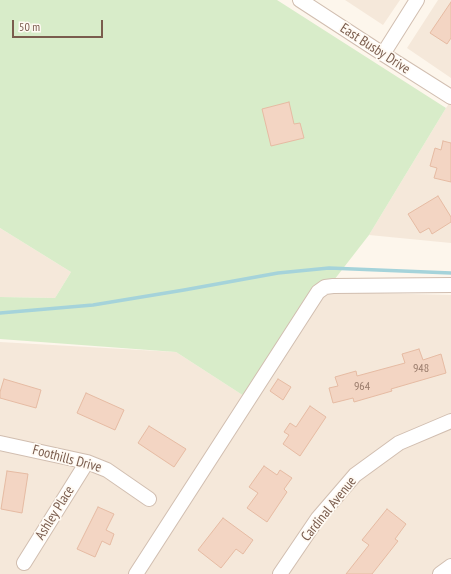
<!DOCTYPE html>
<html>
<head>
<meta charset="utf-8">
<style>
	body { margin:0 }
	#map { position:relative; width:451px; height:574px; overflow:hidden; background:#fdf6ec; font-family:"PT Sans Narrow",sans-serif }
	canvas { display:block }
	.scale { position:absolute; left:12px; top:20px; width:91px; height:18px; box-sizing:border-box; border:2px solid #7a5c4d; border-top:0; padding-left:5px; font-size:12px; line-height:14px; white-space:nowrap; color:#7a5c4d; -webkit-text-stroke:3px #fffaf3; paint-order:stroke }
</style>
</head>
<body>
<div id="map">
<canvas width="451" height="574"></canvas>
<div class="scale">50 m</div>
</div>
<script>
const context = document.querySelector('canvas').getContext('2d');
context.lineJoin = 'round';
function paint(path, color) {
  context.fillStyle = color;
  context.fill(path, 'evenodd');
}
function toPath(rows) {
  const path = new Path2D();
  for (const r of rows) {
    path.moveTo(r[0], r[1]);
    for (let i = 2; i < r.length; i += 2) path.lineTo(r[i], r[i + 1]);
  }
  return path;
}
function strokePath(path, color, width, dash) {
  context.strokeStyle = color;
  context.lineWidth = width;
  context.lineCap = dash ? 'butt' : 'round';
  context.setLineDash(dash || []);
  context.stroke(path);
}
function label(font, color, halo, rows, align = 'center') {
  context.font = font + ' "PT Sans Narrow",sans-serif';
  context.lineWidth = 3.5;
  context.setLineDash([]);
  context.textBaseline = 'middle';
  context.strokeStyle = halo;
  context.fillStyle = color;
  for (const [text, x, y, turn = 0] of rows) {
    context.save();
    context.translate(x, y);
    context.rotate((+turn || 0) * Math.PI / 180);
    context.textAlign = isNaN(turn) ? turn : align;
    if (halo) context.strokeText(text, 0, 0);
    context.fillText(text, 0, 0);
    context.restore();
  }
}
paint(toPath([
	[345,0,400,0,383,25],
	[438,0,451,0,451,78,407,48],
	[451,101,451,243,369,235,446,108],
	[0,228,71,272,55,298,0,297],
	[326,292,451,295,451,574,143,574],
	[0,342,176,352,244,396,129,574,0,574]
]), '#f5e8da');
paint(toPath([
	[0,0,277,0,446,108,369,235,244,396,176,352,0,339,0,297,55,298,71,272,0,228]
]), '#d8ecc9');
strokePath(toPath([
	[0,313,93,305,184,290,278,273,329,268,451,273]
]), '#a5d3da', 3.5);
const building = toPath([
	[451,2,451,38,447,44,430,33,451,2],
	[289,102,294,124,300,123,304,138,271,146,262,109,289,102],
	[443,141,451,143,451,182,434,178,437,168,430,166,435,148,441,150,443,141],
	[438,196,451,217,451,222,432,234,429,228,420,233,408,214,438,196],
	[419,349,423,360,441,354,446,373,391,389,392,391,354,402,353,398,333,403,329,388,338,386,335,377,356,371,357,376,405,363,402,354,419,349],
	[4,379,41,390,36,408,0,398,0,392,4,379],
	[278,379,291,387,283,400,270,391,278,379],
	[86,393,124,410,115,430,77,413,86,393],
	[310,406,326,417,300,456,283,444,289,435,284,432,290,423,296,427,310,406],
	[149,426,186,449,174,467,138,443,149,426],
	[264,466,277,475,280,470,292,478,284,489,287,492,267,522,247,508,258,493,249,487,264,466],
	[7,471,28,474,22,513,1,509,7,471],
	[98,507,114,514,106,530,114,534,110,545,102,541,95,557,77,549,98,507],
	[387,509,406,524,395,539,398,541,372,574,346,574,369,545,362,540,387,509],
	[223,518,253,540,243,554,236,549,221,568,198,550,223,518]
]);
paint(building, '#f3d5c3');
strokePath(building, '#e6bba3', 1);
const minor = toPath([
	[300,0,383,54,451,97],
	[383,54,417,0],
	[0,443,87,462,107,470,149,499],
	[24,563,87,462],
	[136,574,318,292,325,287,333,286,451,285],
	[280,574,318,518,355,475,399,443,451,421],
	[440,574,451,566]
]);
strokePath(minor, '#d1beb0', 16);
strokePath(minor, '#fff', 14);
label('12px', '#987a6a', null, [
	["948",421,369],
	["964",362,387]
]);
label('14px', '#7a5c4d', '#fffaf3', [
	["East Busby Drive",375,49,33],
	["Foothills Drive",67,459,15],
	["Cardinal Avenue",329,509,-51],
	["Ashley Place",55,513,-58]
]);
</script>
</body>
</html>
